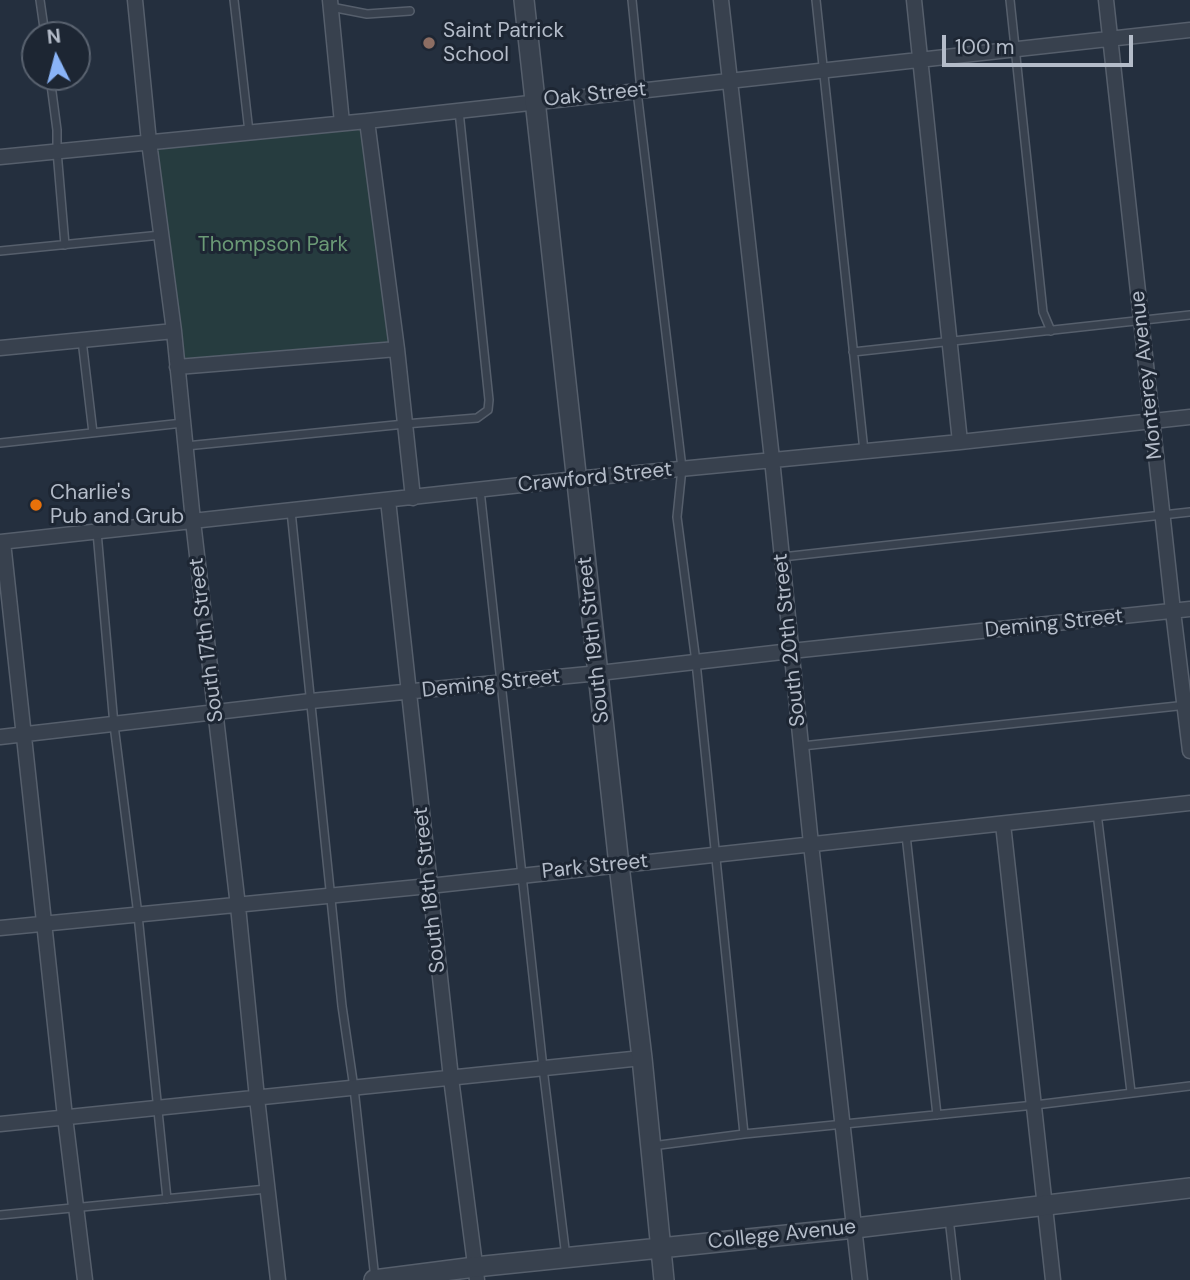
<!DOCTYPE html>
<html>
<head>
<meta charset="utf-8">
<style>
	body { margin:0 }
	#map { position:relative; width:1190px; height:1280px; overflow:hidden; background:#242f3e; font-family:"DM Sans",sans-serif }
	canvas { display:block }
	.north { position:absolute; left:21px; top:21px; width:70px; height:70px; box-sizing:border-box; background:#1d2633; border:2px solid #59626f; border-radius:50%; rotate:354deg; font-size:19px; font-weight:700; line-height:28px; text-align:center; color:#b4bcc9 }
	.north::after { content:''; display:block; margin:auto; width:24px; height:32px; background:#8ab4f8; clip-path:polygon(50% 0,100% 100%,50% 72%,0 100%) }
	.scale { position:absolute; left:942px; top:35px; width:191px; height:32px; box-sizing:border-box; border:4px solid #b4bcc9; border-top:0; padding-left:9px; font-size:21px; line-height:24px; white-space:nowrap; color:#b4bcc9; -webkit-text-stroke:5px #1d2633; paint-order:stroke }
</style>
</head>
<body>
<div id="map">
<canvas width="1190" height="1280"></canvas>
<div class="north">N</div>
<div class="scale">100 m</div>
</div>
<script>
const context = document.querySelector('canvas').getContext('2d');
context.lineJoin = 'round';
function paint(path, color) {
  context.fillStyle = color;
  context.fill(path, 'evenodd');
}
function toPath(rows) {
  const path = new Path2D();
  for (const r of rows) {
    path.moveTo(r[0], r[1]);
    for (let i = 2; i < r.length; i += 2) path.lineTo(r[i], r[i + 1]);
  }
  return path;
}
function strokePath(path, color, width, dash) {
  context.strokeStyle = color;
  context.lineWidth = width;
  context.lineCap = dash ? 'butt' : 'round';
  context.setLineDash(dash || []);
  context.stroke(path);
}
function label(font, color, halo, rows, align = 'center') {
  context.font = font + ' "DM Sans",sans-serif';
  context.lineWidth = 6;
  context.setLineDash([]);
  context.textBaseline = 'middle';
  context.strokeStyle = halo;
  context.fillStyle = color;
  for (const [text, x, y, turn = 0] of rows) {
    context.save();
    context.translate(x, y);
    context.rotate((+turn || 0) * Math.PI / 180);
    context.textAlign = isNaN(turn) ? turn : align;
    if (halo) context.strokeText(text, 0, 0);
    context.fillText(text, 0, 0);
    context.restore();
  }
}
paint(toPath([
	[367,121,397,349,177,367,149,142]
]), '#263c3f');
const service = toPath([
	[40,0,45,35],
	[234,0,249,132],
	[632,0,641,90],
	[816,0,864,451],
	[1010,0,1043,312,1051,331],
	[331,7,367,14,410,11],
	[50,77,57,130,57,151,65,245],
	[637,91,682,468,677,517,696,662,744,1134],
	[0,251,161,235],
	[82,340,93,433],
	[853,352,1190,315],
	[0,443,183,423],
	[186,446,405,424,477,418,488,410,489,400,459,111],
	[480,490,543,1068,566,1257],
	[291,511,342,1006,354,1088,375,1279],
	[97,532,114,725,138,915,167,1199],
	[782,557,1190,512],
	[802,746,1187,705],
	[1097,813,1131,1092],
	[906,835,937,1115],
	[652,1146,744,1134,1035,1105,1190,1086],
	[0,1215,267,1189],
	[949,1218,956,1280]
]);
const minor = toPath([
	[135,0,149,142,174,331,193,521,238,906,257,1098,278,1280],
	[330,0,342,123],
	[721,0,772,459,811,844,860,1280],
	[914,0,960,442],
	[1106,0,1173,611,1190,751],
	[367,121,397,349,413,498],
	[0,157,367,121,1190,30],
	[0,348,174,331],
	[177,367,397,349],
	[388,500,451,1078,477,1280],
	[0,542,576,479,960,442,1190,417],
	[3,542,65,1117,85,1280],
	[0,737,311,701,599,673,791,651,1190,609],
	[1003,824,1053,1280],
	[0,928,429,886,1190,803],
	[0,1124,642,1058]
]);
const tertiary = toPath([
	[524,0,619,865,642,1058,664,1280],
	[374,1280,475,1267,855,1228,1190,1188]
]);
strokePath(service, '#565f6c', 10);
strokePath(minor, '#565f6c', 17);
strokePath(tertiary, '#565f6c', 22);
strokePath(service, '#38414e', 7);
strokePath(minor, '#38414e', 14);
strokePath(tertiary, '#38414e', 19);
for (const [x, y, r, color] of [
	[429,43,7,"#8d6e63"],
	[36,505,7,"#e8710a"]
]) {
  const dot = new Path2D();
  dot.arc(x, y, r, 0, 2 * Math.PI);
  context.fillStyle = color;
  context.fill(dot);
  strokePath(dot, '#1d2633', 2.5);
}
label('21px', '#b4bcc9', '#1d2633', [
	["Saint Patrick",443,31],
	["School",443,55],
	["Charlie's",50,493],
	["Pub and Grub",50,517]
], 'left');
label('21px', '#b4bcc9', '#1d2633', [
	["Oak Street",595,95,-6],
	["Monterey Avenue",1147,375,-96],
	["Crawford Street",595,478,-6],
	["Deming Street",1054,624,-6],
	["South 17th Street",207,640,-97],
	["South 19th Street",594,640,-96],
	["South 20th Street",790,640,-96],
	["Deming Street",491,684,-6],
	["Park Street",595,867,-6],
	["South 18th Street",430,890,-96],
	["College Avenue",782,1235,-6]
]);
label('21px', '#6b9a76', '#1d2633', [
	["Thompson Park",273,245]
]);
</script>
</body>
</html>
